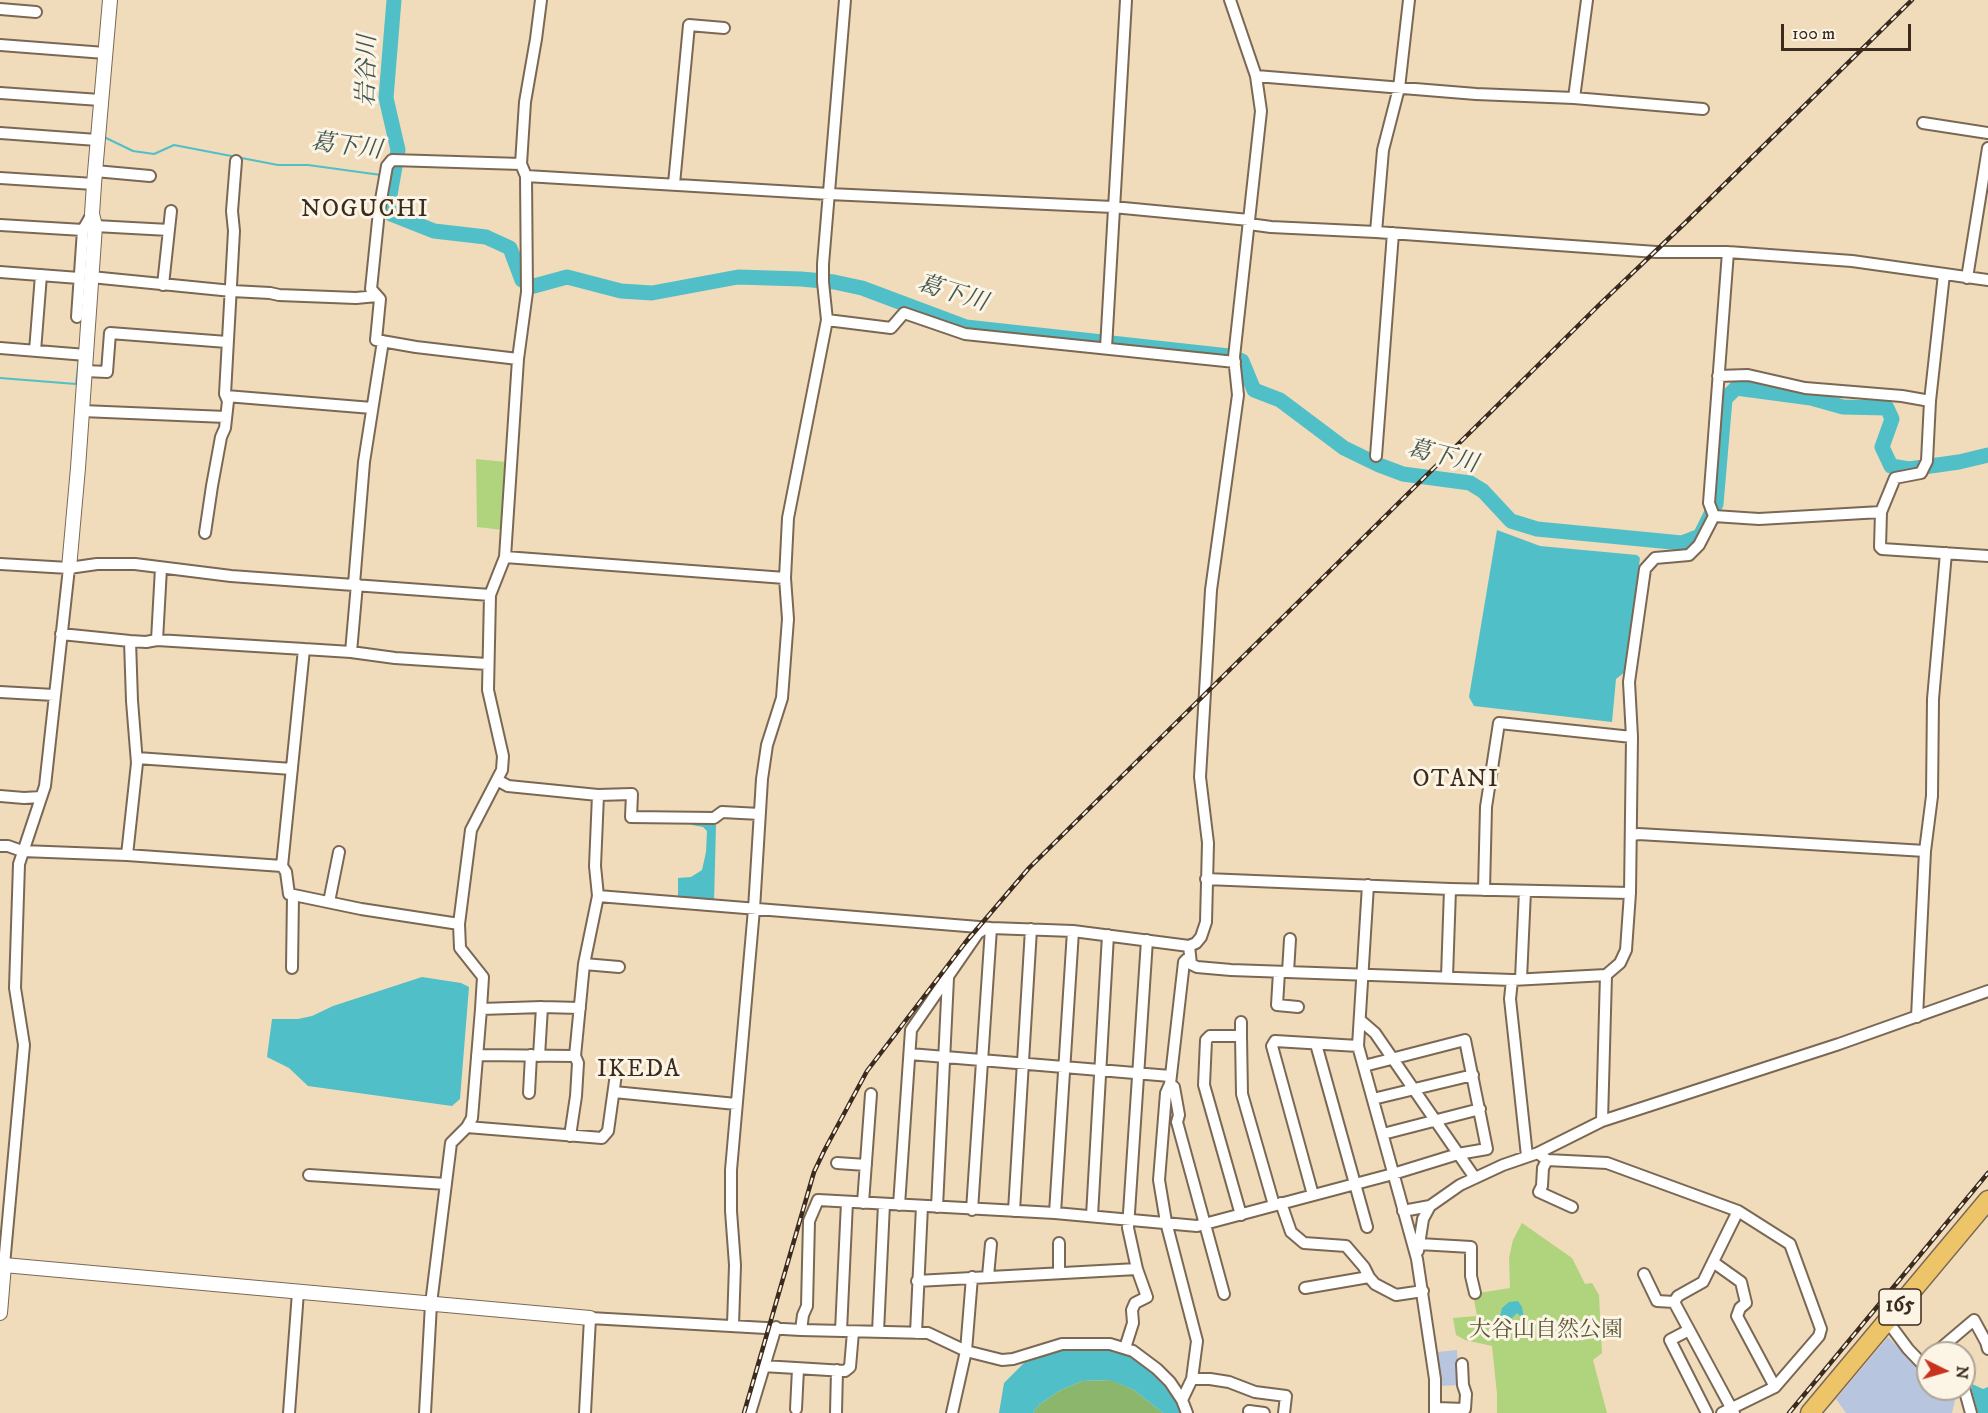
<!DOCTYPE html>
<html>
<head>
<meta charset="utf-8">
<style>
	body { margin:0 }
	#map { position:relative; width:1988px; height:1413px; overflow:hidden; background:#f0dbba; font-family:"IM FELL DW Pica",serif }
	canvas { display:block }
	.north { position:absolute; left:1916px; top:1341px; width:60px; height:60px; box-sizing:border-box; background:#fcf5e5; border:2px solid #afa495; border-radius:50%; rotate:95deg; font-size:16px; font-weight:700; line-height:24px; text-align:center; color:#3b2a1e }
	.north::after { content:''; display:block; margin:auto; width:21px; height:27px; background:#c8321e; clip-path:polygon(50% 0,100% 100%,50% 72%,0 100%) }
	.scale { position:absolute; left:1781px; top:24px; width:130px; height:27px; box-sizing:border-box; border:3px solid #3b2a1e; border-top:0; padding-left:8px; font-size:18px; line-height:21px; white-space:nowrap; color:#3b2a1e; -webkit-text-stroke:4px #fcf5e5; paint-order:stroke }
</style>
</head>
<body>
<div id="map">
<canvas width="1988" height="1413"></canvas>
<div class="north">N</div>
<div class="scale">100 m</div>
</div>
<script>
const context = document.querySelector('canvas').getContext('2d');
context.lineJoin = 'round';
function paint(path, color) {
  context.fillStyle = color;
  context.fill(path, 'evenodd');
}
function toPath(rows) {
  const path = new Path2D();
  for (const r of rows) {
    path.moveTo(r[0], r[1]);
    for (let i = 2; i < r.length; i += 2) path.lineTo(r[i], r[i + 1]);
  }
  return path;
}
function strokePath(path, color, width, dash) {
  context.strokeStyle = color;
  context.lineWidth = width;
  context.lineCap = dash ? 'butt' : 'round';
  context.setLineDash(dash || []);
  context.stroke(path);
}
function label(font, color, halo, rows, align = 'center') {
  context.font = font + ' "IM FELL DW Pica","Noto Serif JP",serif';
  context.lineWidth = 6;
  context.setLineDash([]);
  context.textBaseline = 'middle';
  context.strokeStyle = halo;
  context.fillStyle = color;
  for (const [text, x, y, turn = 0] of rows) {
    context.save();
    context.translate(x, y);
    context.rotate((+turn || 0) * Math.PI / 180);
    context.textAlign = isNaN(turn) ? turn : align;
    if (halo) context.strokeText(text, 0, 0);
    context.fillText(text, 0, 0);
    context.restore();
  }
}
paint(toPath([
	[1888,1337,1928,1379,1928,1389,1952,1389,1957,1391,1952,1413,1846,1413,1836,1399],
	[1457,1350,1459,1385,1440,1386,1437,1352]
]), '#b7c5de');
paint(toPath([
	[476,459,506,462,503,530,477,527],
	[1522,1223,1572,1258,1585,1284,1592,1283,1599,1295,1602,1353,1593,1360,1607,1413,1497,1413,1497,1394,1492,1346,1465,1340,1456,1335,1453,1318,1477,1316,1473,1294,1510,1288,1509,1258,1513,1240]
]), '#b0d47d');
paint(toPath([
	[1111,1380,1134,1390,1163,1413,1033,1413,1039,1405,1059,1391,1082,1381]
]), '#8cb66c');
paint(toPath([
	[1497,530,1540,546,1637,555,1640,558,1625,672,1616,679,1612,722,1474,706,1469,697],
	[692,823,713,823,716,825,714,902,678,899,678,878,691,877,702,870,706,852,707,831,703,827,692,825],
	[422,977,461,983,469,987,460,1099,452,1106,308,1086,289,1068,267,1057,272,1019,298,1019,312,1016,333,1006],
	[1518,1301,1522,1307,1524,1320,1517,1313,1508,1322,1503,1321,1500,1317,1502,1308,1509,1302],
	[1056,1349,1123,1349,1168,1383,1185,1413,1163,1413,1134,1390,1110,1380,1082,1381,1059,1391,1039,1405,1033,1413,999,1413,1004,1383,1026,1361,1035,1356],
	[1970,1383,1983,1389,1988,1387,1988,1413,1978,1413]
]), '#51bfc7');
strokePath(toPath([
	[104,137,133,151,154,154,174,145,278,165,308,165,381,175],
	[0,378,76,384,79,358]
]), '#51bfc7', 2);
strokePath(toPath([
	[394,0,386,98,398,150,388,206,391,214,434,231,486,237,510,248,522,280,534,286,567,277,621,291,652,293,738,277,801,279,834,282,862,288,966,327,1229,356,1242,361,1254,390,1280,400,1344,448,1379,465,1403,474,1470,483,1483,491,1511,521,1537,529,1682,543,1700,536,1716,504,1725,399,1736,388,1811,398,1843,407,1887,408,1892,419,1882,447,1891,466,1909,469,1959,462,1988,455]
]), '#51bfc7', 15);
const minor = toPath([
	[0,9,36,12],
	[0,45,105,53],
	[1256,76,1476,94,1574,98,1703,109],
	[0,93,100,100],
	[1574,98,1587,0],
	[1923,123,1988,133],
	[0,133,97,140],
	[95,171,150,176],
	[526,176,829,194,1113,207,1249,220],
	[0,178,94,184],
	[674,184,689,25,724,28],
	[1249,224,1271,227,1376,232,1656,252,1728,252,1852,261,1988,280],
	[0,225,83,230],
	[95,226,169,230],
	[1376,232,1383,150,1399,88,1409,0],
	[0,272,79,278],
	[1944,274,1930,401,1927,461,1921,473,1895,478,1881,512,1880,547,1882,549,1988,556],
	[91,277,232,291,270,293,279,295,356,298,377,296],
	[1967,278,1988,148],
	[163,285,171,211],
	[77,317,83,230,92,214],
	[827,320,891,328,904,313,965,334,1235,362],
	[0,348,86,355],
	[1106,348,1126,0],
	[35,351,41,275],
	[518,359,416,347,376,340,380,299,371,289,379,211,387,166,392,160,521,164],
	[85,371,107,372,110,333,227,342],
	[1718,376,1748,375,1805,388,1902,396,1930,401],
	[226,396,372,408],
	[82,411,226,417],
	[1376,456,1393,233],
	[1714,516,1759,519,1881,512],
	[205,533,212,486,221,437,225,428,228,401,225,394,234,231,232,211,236,161],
	[505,557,785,578],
	[0,564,69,568,97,564,135,564,231,576,490,595],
	[354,584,364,462,383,341],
	[61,634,130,641,146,642,157,640,304,649,351,652,395,658,487,664],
	[157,640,161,568],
	[304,649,282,866,286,872,289,894,361,909,459,924],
	[351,652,357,584],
	[0,692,54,695],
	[137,758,292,769],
	[497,780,508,786,598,795,595,866,598,896,584,964,575,1056,578,1063,576,1096,570,1136],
	[598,795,632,794,631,817,714,818,722,812,760,814],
	[0,796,24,798,41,797],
	[1631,836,1638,834,1760,841,1925,851],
	[0,846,8,846,22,851,127,855,282,866],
	[127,855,137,763,132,701,130,641],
	[1206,879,1450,889,1630,893],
	[1368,885,1358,1046,1417,1259,1435,1379,1435,1413],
	[1484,890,1486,807,1499,723,1632,737],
	[598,896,991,928,1073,931,1189,946,1196,943,1201,937,1206,922,1208,843,1200,777,1211,590,1238,395,1234,357,1261,111,1256,76,1230,0],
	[329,902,339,852],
	[1189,946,1191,964,1197,967,1231,970,1512,980,1606,975,1620,963,1626,950,1630,893,1632,737,1629,682,1645,569,1655,558,1689,555,1699,545,1714,516,1709,503,1728,252],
	[584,964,619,967],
	[292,968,293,895],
	[1279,972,1277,1005,1298,1007],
	[1288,972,1290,939],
	[1447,977,1450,889],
	[1521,979,1525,891],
	[1512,980,1510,999,1527,1156],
	[481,1009,542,1007,580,1008],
	[1917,1017,1925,851,1932,796,1933,699,1946,553],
	[1360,1020,1375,1033,1475,1178],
	[1241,1036,1241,1022],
	[1316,1044,1367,1227],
	[910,1054,1170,1076],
	[477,1055,575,1056],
	[539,1056,542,1007],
	[1170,1084,1174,1087,1179,1115,1177,1122,1224,1294],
	[614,1092,736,1104],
	[529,1093,531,1055],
	[1373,1099,1473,1075],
	[1602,1121,1606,975],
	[467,1127,602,1138,608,1131,616,1074],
	[1383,1134,1480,1109],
	[1538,1153,1547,1160,1607,1163,1738,1211,1790,1244,1821,1329,1819,1336,1775,1387,1722,1413],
	[1547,1160,1543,1168,1542,1186,1539,1192,1572,1207],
	[837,1163,866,1165],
	[309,1175,446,1184],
	[1313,1195,1272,1046,1275,1041,1358,1046],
	[863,1203,871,1094],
	[1281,1203,1291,1232,1304,1243,1346,1246,1364,1267,1369,1277,1375,1284,1396,1295,1423,1291],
	[899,1205,911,1030,978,933,986,928],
	[937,1207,948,978],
	[972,1210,991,928],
	[1014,1211,1031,929],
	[1403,1211,1430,1206,1460,1185,1503,1165,1538,1153,1602,1121,1839,1044,1988,991],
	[1055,1213,1073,931],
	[1241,1215,1204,1085,1206,1040,1210,1036,1241,1036,1242,1094,1274,1205],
	[1092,1216,1108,935],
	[1419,1244,1471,1247,1471,1276,1475,1293],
	[1418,1251,1423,1219,1430,1206],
	[1713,1262,1741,1282,1746,1303,1740,1308,1737,1316,1775,1387],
	[4,1265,24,1045,15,988,19,864,45,786,69,568],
	[1059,1272,1059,1243],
	[1644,1274,1657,1301,1674,1302],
	[988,1276,991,1244],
	[917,1281,1137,1269,1128,1228,1147,940],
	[1305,1288,1369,1277],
	[1888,1322,1908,1349,1928,1370],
	[733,1325,735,1265,731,1211,731,1170,754,909,762,779,767,745,782,698,788,619,785,578,788,518,827,320,823,282,823,264,845,0],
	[801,1330,803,1315,807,1306,809,1221,818,1200,1055,1213,1197,1226,1393,1174,1458,1154,1487,1149,1465,1040,1364,1066],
	[1689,1330,1670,1340,1707,1413],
	[841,1331,847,1202],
	[878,1332,884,1204],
	[916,1333,922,1206],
	[1125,1348,1133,1323,1132,1310,1135,1303,1147,1297,1137,1269],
	[1935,1353,1974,1320,1986,1342,1988,1349],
	[763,1366,845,1371,850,1367,853,1332],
	[1192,1379,1210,1379,1229,1382,1255,1392,1286,1396,1284,1413],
	[1964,1388,1971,1413],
	[1182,1400,1192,1379,1197,1341,1166,1222,1159,1180,1166,1093,1170,1084,1184,962,1189,957],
	[1436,1408,1465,1409,1466,1394,1463,1385,1462,1364],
	[796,1409,798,1369],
	[1249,1411,1264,1413],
	[289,1413,298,1292],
	[425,1413,431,1304,451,1143,467,1127,472,1118,481,1009,483,977,460,948,459,924,471,830,502,770,503,756,488,690,490,595,505,557,518,359,527,292,526,176,521,164,525,102,536,39,541,0],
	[585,1413,590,1318,801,1330,928,1333,966,1351,1002,1360,1013,1359,1062,1344,1110,1344,1133,1351,1157,1369,1170,1382,1182,1400,1187,1413],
	[750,1413,776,1327],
	[836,1413,837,1370],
	[952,1413,966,1351,972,1277],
	[1734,1413,1674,1302,1678,1296,1703,1282,1738,1211]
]);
const tertiary = toPath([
	[69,568,78,468,95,226,92,214,94,184,110,0],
	[0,1313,4,1265,590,1318]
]);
const trunk = toPath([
	[1810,1413,1988,1200]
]);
strokePath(minor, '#7a6855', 14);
strokePath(tertiary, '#7a6855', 16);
strokePath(trunk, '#7a6855', 21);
strokePath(minor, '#fff', 10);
strokePath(tertiary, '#fff', 14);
strokePath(trunk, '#eec469', 18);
const rail = toPath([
	[744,1413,814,1172,824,1151,867,1071,965,943,1029,868,1600,304,1685,223,1912,0],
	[1789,1413,1988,1173]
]);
strokePath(rail, '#3b2a1e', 4.5);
strokePath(rail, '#fcf5e5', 2, [7]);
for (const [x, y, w] of [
	[1900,1307,42]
]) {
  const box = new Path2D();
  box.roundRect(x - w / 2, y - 18, w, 36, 4.5);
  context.fillStyle = '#fcf5e5';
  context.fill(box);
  strokePath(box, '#3b2a1e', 1.5);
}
label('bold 21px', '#3b2a1e', null, [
	["165",1900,1307]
]);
label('22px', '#585436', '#fcf5e5', [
	["大谷山自然公園",1546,1331]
]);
label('italic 24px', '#425751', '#fcf5e5', [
	["岩谷川",369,71,-89],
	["葛下川",346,148,7],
	["葛下川",952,295,17],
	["葛下川",1442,458,14]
]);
context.letterSpacing = '1.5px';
label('24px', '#3b2a1e', '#fcf5e5', [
	["NOGUCHI",365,211],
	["OTANI",1456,781],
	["IKEDA",639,1071]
]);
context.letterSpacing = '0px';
</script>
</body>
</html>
